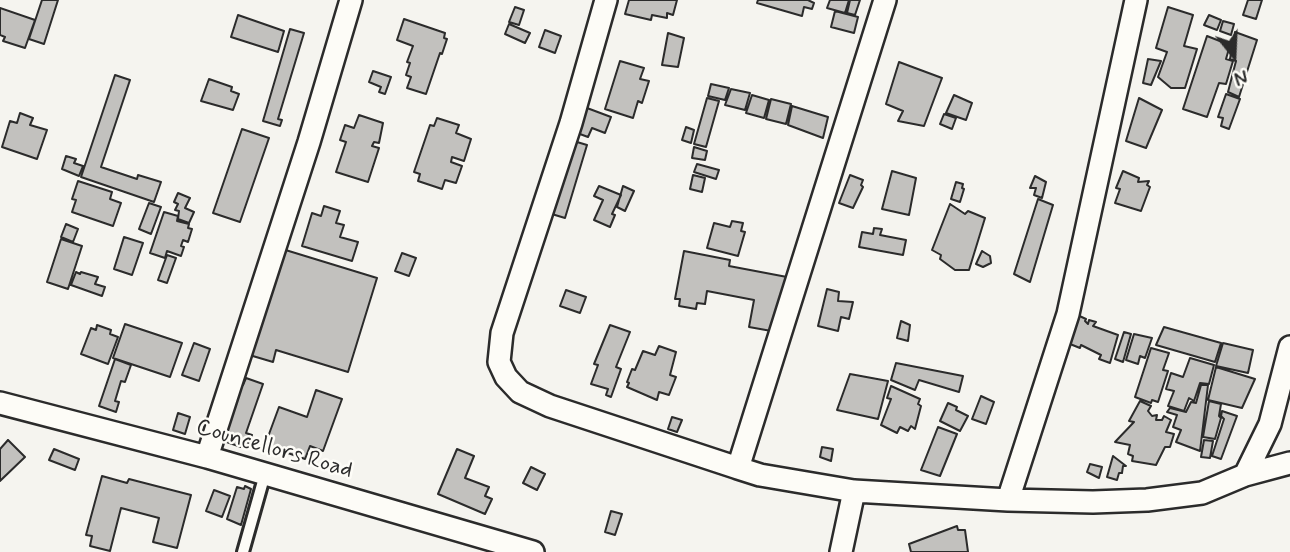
<!DOCTYPE html>
<html>
<head>
<meta charset="utf-8">
<style>
	body { margin:0 }
	#map { position:relative; width:1290px; height:552px; overflow:hidden; background:#f5f4ef; font-family:Mynerve,sans-serif }
	canvas { display:block }
	.north { position:absolute; left:1199px; top:21px; width:70px; height:70px; -webkit-text-stroke:5px #fdfcf7; paint-order:stroke; rotate:162deg; font-size:19px; font-weight:700; line-height:28px; text-align:center; color:#2b2b2b }
	.north::after { content:''; display:block; margin:auto; width:24px; height:32px; background:#2b2b2b; clip-path:polygon(50% 0,100% 100%,50% 72%,0 100%) }
</style>
</head>
<body>
<div id="map">
<canvas width="1290" height="552"></canvas>
<div class="north">N</div>
</div>
<script>
const context = document.querySelector('canvas').getContext('2d');
context.lineJoin = 'round';
function paint(path, color) {
  context.fillStyle = color;
  context.fill(path, 'evenodd');
}
function toPath(rows) {
  const path = new Path2D();
  for (const r of rows) {
    path.moveTo(r[0], r[1]);
    for (let i = 2; i < r.length; i += 2) path.lineTo(r[i], r[i + 1]);
  }
  return path;
}
function strokePath(path, color, width, dash) {
  context.strokeStyle = color;
  context.lineWidth = width;
  context.lineCap = dash ? 'butt' : 'round';
  context.setLineDash(dash || []);
  context.stroke(path);
}
function label(font, color, halo, rows, align = 'center') {
  context.font = font + ' Mynerve,sans-serif';
  context.lineWidth = 5;
  context.setLineDash([]);
  context.textBaseline = 'middle';
  context.strokeStyle = halo;
  context.fillStyle = color;
  for (const [text, x, y, turn = 0] of rows) {
    context.save();
    context.translate(x, y);
    context.rotate((+turn || 0) * Math.PI / 180);
    context.textAlign = isNaN(turn) ? turn : align;
    if (halo) context.strokeText(text, 0, 0);
    context.fillText(text, 0, 0);
    context.restore();
  }
}
const building = toPath([
	[42,0,58,0,44,44,29,39,42,0],
	[629,0,677,0,673,15,667,13,667,18,652,15,651,20,625,14,629,0],
	[758,0,808,0,814,3,812,9,804,7,802,16,757,3,758,0],
	[830,0,849,0,845,13,827,8,830,0],
	[850,0,860,0,855,15,847,13,850,0],
	[1248,0,1262,0,1256,19,1243,15,1248,0],
	[515,7,524,10,519,25,509,22,515,7],
	[1168,7,1193,15,1184,46,1197,49,1185,88,1171,88,1158,77,1167,52,1156,48,1168,7],
	[0,8,35,20,25,48,3,41,5,37,0,35,0,8],
	[835,11,858,17,854,33,831,27,835,11],
	[238,15,284,31,278,52,231,37,238,15],
	[1209,15,1221,20,1217,30,1204,25,1209,15],
	[404,19,445,33,444,38,447,39,442,54,440,53,426,94,407,88,411,77,406,75,410,63,407,62,413,46,397,40,404,19],
	[1223,21,1234,24,1231,35,1220,31,1223,21],
	[509,24,530,33,525,43,505,34,509,24],
	[290,29,304,33,278,119,282,120,280,126,263,121,290,29],
	[545,30,561,36,555,53,539,47,545,30],
	[1235,32,1257,40,1239,97,1228,92,1236,61,1230,59,1235,32],
	[668,33,684,38,678,67,662,65,668,33],
	[1207,36,1230,45,1226,59,1233,61,1226,84,1219,83,1207,117,1183,109,1207,36],
	[1148,59,1161,61,1151,85,1143,83,1148,59],
	[620,61,644,68,640,79,649,81,642,103,638,101,633,118,605,109,620,61],
	[899,62,942,78,924,126,898,121,903,111,886,104,899,62],
	[373,71,391,77,385,94,379,92,381,87,369,82,373,71],
	[115,75,130,80,101,167,137,179,138,175,161,182,154,202,81,177,115,75],
	[209,79,232,87,231,91,239,94,233,110,201,101,209,79],
	[711,84,729,88,725,100,708,96,711,84],
	[731,89,750,93,745,110,725,105,731,89],
	[1226,94,1240,99,1229,129,1221,126,1223,118,1218,117,1226,94],
	[752,95,769,100,764,118,746,113,752,95],
	[954,95,972,103,966,120,946,113,954,95],
	[707,98,719,101,706,147,694,144,707,98],
	[1139,98,1162,110,1146,148,1126,141,1139,98],
	[771,99,791,104,786,124,766,119,771,99],
	[579,105,611,117,605,133,592,128,588,137,569,130,579,105],
	[792,106,828,117,823,138,788,125,792,106],
	[20,113,33,118,30,125,47,130,37,159,2,147,10,121,17,123,20,113],
	[944,114,956,118,952,129,940,124,944,114],
	[359,115,383,123,379,143,374,142,372,146,379,148,368,182,336,172,346,142,340,140,345,125,354,128,359,115],
	[437,118,459,125,456,133,471,139,464,161,452,157,451,162,462,166,456,183,445,180,442,189,418,181,420,174,414,172,430,125,434,126,437,118],
	[686,127,694,130,691,143,682,140,686,127],
	[242,129,269,138,240,222,213,213,242,129],
	[567,139,587,145,565,218,545,212,567,139],
	[694,147,707,151,705,160,692,158,694,147],
	[66,156,76,159,74,163,83,166,79,176,62,169,66,156],
	[697,164,719,170,716,179,694,172,697,164],
	[892,171,916,178,909,215,882,209,892,171],
	[1123,171,1139,178,1138,182,1149,181,1147,185,1150,187,1141,211,1115,203,1120,189,1116,188,1123,171],
	[693,175,705,178,702,192,690,189,693,175],
	[850,175,863,180,861,185,863,187,853,208,839,203,850,175],
	[1035,176,1046,182,1042,198,1034,195,1036,188,1030,188,1035,176],
	[78,181,112,192,110,199,121,203,113,226,72,212,76,200,72,199,78,181],
	[956,182,963,184,962,188,964,189,960,202,951,199,956,182],
	[599,186,621,195,612,214,615,215,610,227,594,220,603,200,594,196,599,186],
	[623,186,634,191,625,211,617,207,623,186],
	[178,193,190,198,185,208,194,212,189,223,178,219,179,211,175,210,178,204,174,202,178,193],
	[1038,199,1053,205,1030,282,1014,274,1038,199],
	[149,203,161,207,151,234,139,229,149,203],
	[950,204,965,214,968,211,985,218,969,270,955,270,940,259,941,255,932,250,950,204],
	[324,206,340,211,336,223,344,225,340,237,358,242,352,261,302,246,312,213,321,216,324,206],
	[164,212,178,216,177,221,189,224,188,228,192,229,188,242,183,240,181,246,184,247,181,256,167,251,165,258,150,253,164,212],
	[732,221,743,223,741,231,745,232,738,256,707,248,714,223,730,227,732,221],
	[66,224,78,229,73,242,61,237,66,224],
	[874,228,882,229,880,235,906,240,903,255,859,247,862,232,873,234,874,228],
	[124,237,143,243,132,275,114,269,124,237],
	[61,239,82,246,68,289,47,282,61,239],
	[279,248,377,278,348,372,276,350,273,362,246,354,279,248],
	[684,251,730,260,729,266,787,277,777,332,749,327,754,300,707,291,705,304,697,303,696,309,679,306,680,299,675,299,684,251],
	[982,251,990,256,991,263,983,267,976,264,982,251],
	[402,253,416,258,409,276,395,271,402,253],
	[167,255,176,258,167,283,158,280,167,255],
	[76,272,80,274,81,272,98,277,95,284,105,287,102,296,71,285,76,272],
	[827,289,839,292,838,301,853,302,849,319,841,317,838,331,818,326,827,289],
	[566,290,586,297,580,313,560,306,566,290],
	[1073,313,1086,319,1085,321,1088,324,1089,320,1096,322,1093,326,1118,335,1110,363,1099,359,1101,355,1081,345,1080,348,1065,342,1073,313],
	[901,321,910,325,908,341,897,338,901,321],
	[125,324,182,343,170,377,113,358,125,324],
	[97,325,111,330,110,334,118,337,108,364,81,354,91,328,96,330,97,325],
	[610,325,630,332,616,367,621,369,611,397,606,395,608,389,591,384,598,365,594,364,610,325],
	[1164,327,1221,343,1215,362,1156,345,1164,327],
	[1124,332,1131,334,1123,362,1115,359,1124,332],
	[1134,334,1152,338,1145,358,1140,356,1138,364,1126,360,1134,334],
	[194,343,210,349,199,381,182,375,194,343],
	[1223,343,1253,350,1248,373,1216,366,1223,343],
	[659,346,676,352,670,375,676,377,669,395,659,392,657,400,627,387,629,383,627,382,632,369,635,370,643,351,655,355,659,346],
	[1151,348,1169,353,1163,370,1168,371,1158,402,1152,400,1151,403,1135,397,1151,348],
	[1190,358,1214,365,1209,384,1200,383,1194,401,1189,398,1184,411,1168,406,1174,391,1166,389,1171,373,1183,377,1190,358],
	[115,359,131,365,125,382,121,381,115,401,119,402,116,412,99,406,115,359],
	[896,363,963,376,959,392,919,380,915,390,891,380,896,363],
	[1216,367,1255,379,1242,408,1208,400,1216,367],
	[850,374,888,381,878,419,837,410,850,374],
	[246,378,263,384,246,433,252,435,249,443,243,441,241,447,218,439,237,383,243,385,246,378],
	[1201,385,1208,385,1200,451,1176,442,1181,430,1173,427,1177,415,1167,412,1170,408,1186,412,1191,402,1196,403,1201,385],
	[891,386,920,399,918,404,921,406,915,429,911,426,908,431,900,427,897,433,881,425,891,399,887,398,891,386],
	[316,390,342,399,323,451,310,446,305,459,265,445,279,407,307,417,316,390],
	[981,396,994,402,986,424,972,419,981,396],
	[1140,401,1151,406,1148,411,1152,416,1157,415,1156,420,1162,420,1164,416,1171,420,1166,432,1174,434,1170,447,1165,447,1156,465,1132,461,1133,456,1128,454,1130,445,1115,442,1134,422,1129,421,1140,401],
	[1209,401,1221,404,1219,416,1221,418,1215,439,1203,437,1209,401],
	[948,403,957,407,956,410,968,416,960,431,940,421,948,403],
	[1222,411,1237,416,1221,459,1212,456,1224,419,1221,416,1222,411],
	[178,413,190,417,185,434,173,430,178,413],
	[672,417,682,420,677,432,668,429,672,417],
	[938,427,957,434,940,476,921,470,938,427],
	[8,440,25,457,0,481,0,449,8,440],
	[1204,440,1213,441,1210,458,1201,457,1204,440],
	[822,447,833,449,831,461,820,457,822,447],
	[54,449,79,459,75,470,49,460,54,449],
	[457,449,474,456,465,478,489,487,485,496,492,499,485,514,438,494,457,449],
	[1113,456,1126,466,1123,466,1122,473,1119,473,1117,480,1107,477,1113,456],
	[1090,464,1102,467,1099,478,1087,472,1090,464],
	[531,467,545,474,537,490,523,483,531,467],
	[102,476,127,483,129,479,191,495,177,548,153,542,159,518,121,508,110,551,90,546,92,536,86,535,102,476],
	[245,486,251,489,241,525,227,519,237,487,244,489,245,486],
	[214,490,230,496,222,517,206,511,214,490],
	[611,511,622,514,615,535,605,532,611,511],
	[957,526,958,530,965,530,968,552,911,552,909,544,957,526]
]);
paint(building, '#c2c1be');
strokePath(building, '#2b2b2b', 2);
const lane = toPath([
	[243,552,265,474]
]);
const street = toPath([
	[606,0,571,123,502,333,499,362,506,377,520,392,550,406,738,468],
	[885,0,738,468,760,475,854,491,1008,500,1093,502,1147,500,1202,493,1245,475,1290,463],
	[0,403,207,457,533,552],
	[207,457,309,142,351,0],
	[1245,475,1270,424,1290,347],
	[1008,500,1068,314,1136,0],
	[841,552,854,491]
]);
strokePath(lane, '#2b2b2b', 16);
strokePath(street, '#2b2b2b', 26);
strokePath(lane, '#fdfcf7', 10);
strokePath(street, '#fdfcf7', 21);
label('23px', '#2b2b2b', '#fdfcf7', [
	["Councellors Road",274,450,16]
]);
</script>
</body>
</html>
